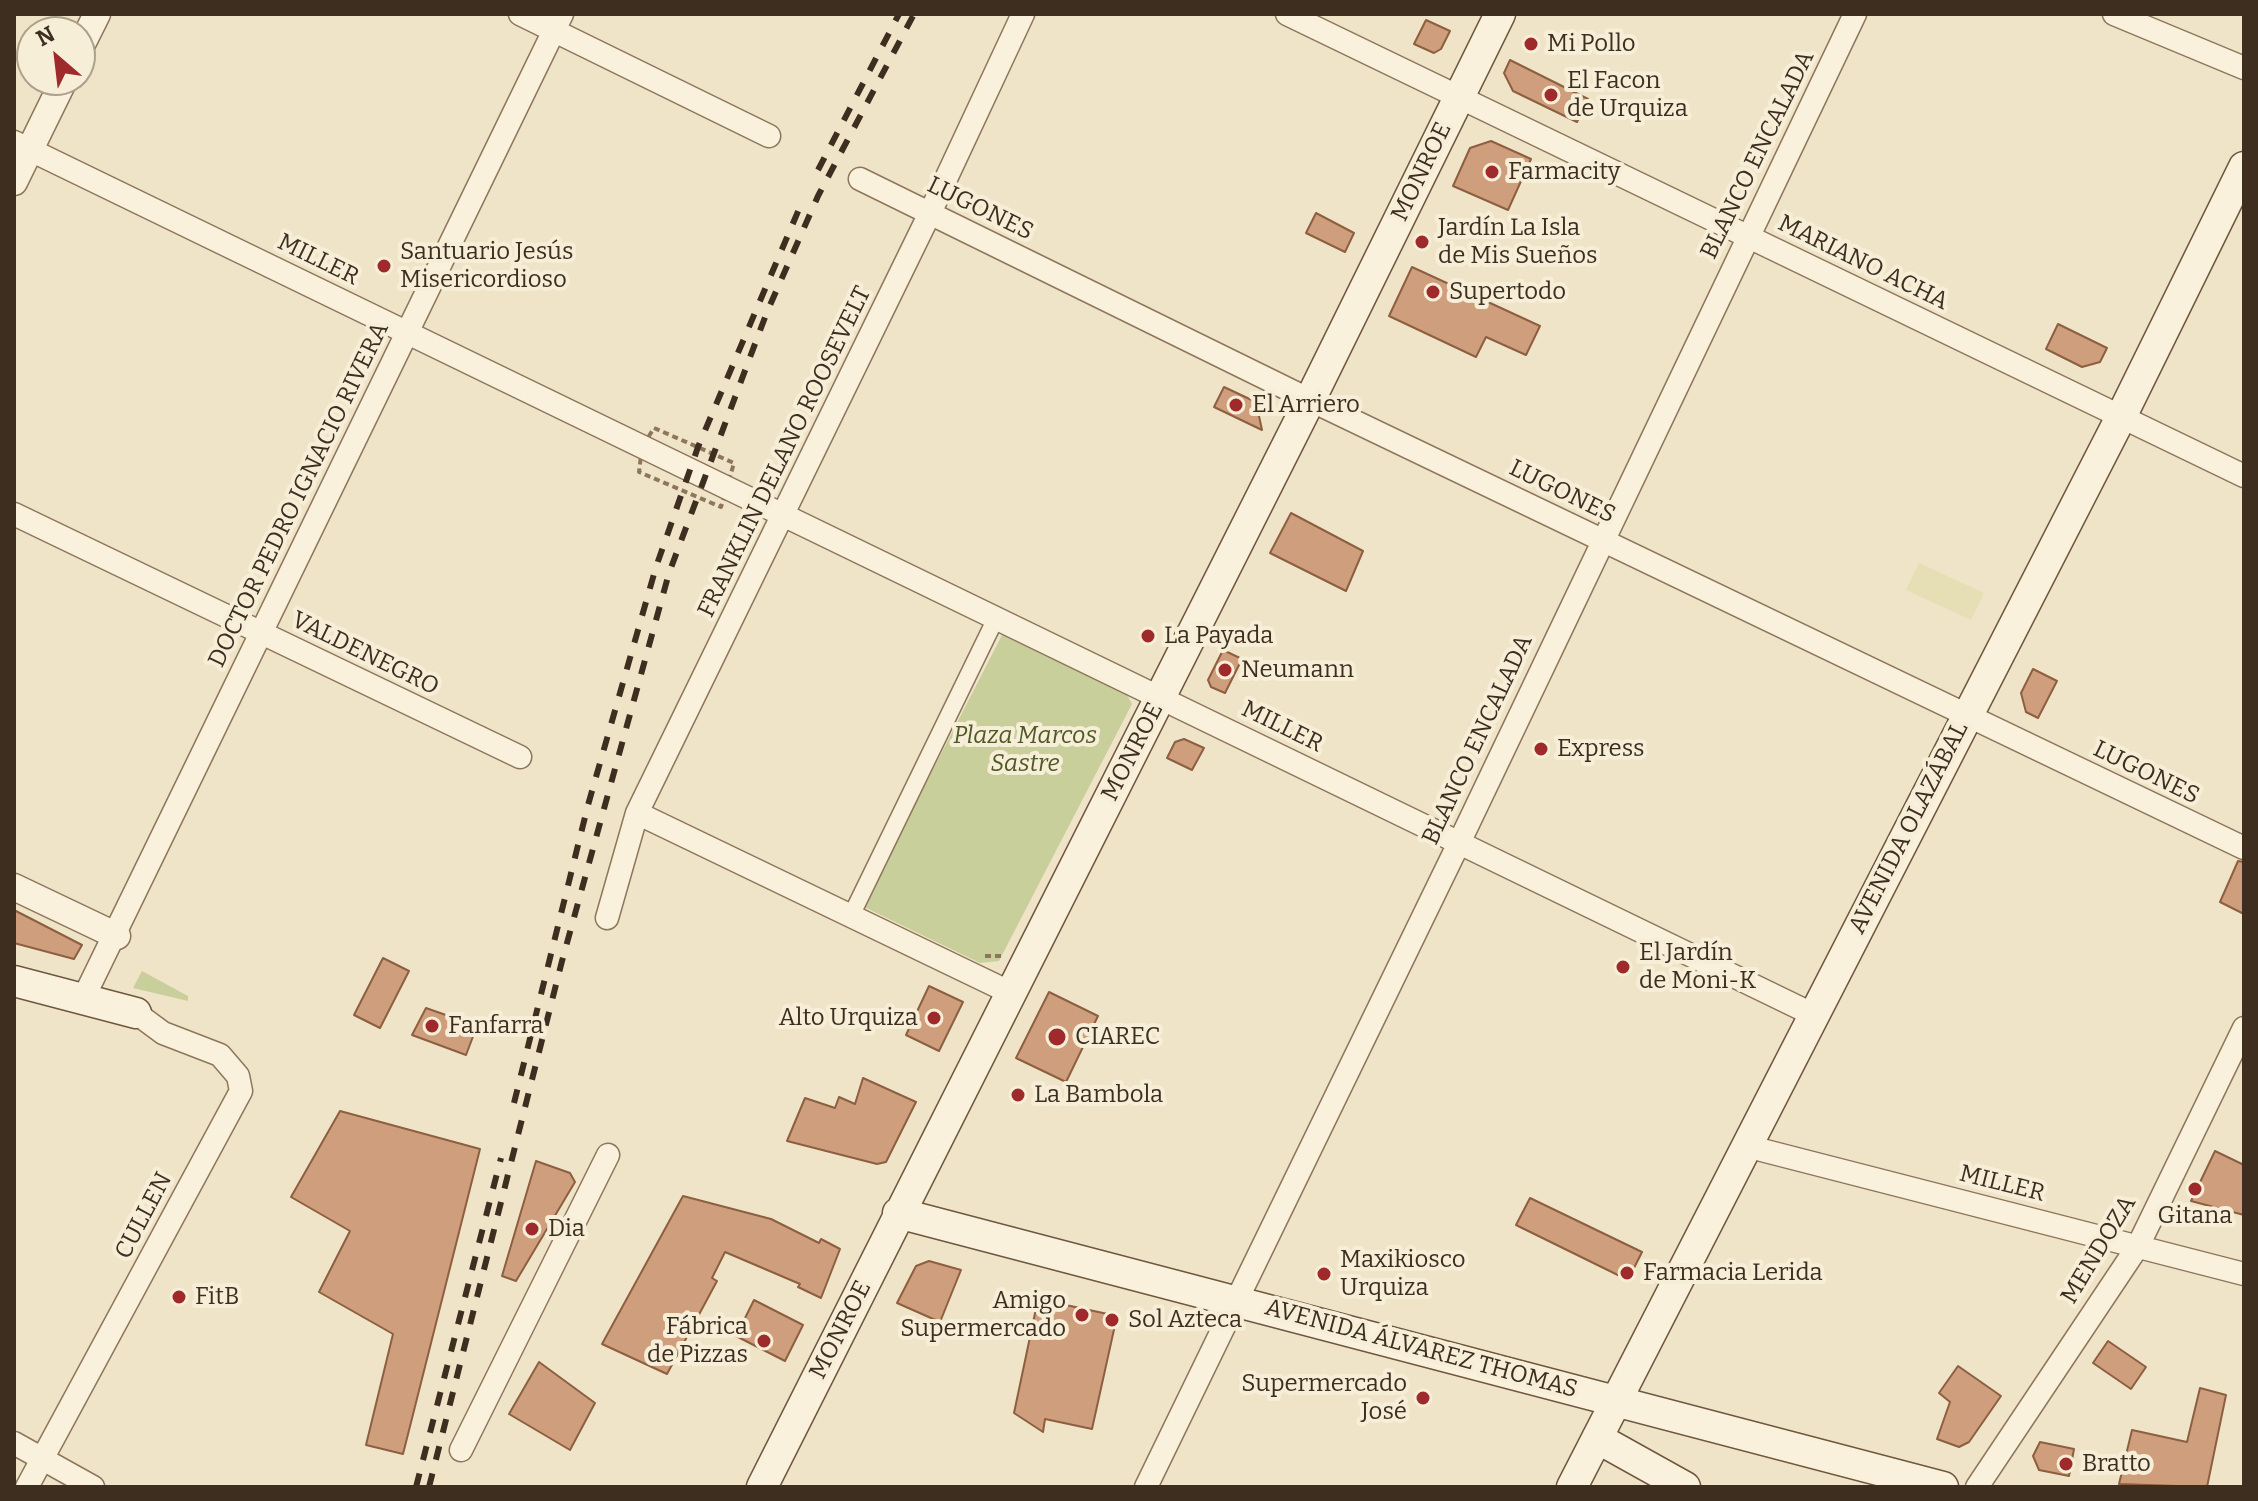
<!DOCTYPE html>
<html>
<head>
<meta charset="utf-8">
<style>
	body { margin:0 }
	#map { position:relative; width:2258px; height:1501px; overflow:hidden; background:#f0e4c8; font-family:Bitter,serif }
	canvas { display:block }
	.frame { position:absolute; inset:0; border:16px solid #3d2e20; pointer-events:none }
	.north { position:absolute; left:16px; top:16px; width:80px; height:80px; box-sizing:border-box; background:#f7eed8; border:2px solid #ada18e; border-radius:50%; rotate:332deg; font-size:22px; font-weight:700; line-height:32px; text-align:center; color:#3d2e20 }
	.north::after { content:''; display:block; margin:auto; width:28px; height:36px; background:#9e2a2b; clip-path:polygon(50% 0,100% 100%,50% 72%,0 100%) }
</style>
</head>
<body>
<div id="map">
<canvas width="2258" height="1501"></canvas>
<div class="frame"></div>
<div class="north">N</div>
</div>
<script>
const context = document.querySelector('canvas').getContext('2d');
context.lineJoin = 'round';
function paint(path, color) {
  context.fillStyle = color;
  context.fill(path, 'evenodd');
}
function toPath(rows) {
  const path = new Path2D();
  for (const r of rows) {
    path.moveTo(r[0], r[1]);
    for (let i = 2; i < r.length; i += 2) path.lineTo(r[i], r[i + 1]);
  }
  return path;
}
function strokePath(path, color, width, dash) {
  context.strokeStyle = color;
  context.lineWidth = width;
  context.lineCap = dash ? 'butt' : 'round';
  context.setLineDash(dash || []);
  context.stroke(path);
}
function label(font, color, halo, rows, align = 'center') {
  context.font = font + ' Bitter,serif';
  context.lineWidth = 8;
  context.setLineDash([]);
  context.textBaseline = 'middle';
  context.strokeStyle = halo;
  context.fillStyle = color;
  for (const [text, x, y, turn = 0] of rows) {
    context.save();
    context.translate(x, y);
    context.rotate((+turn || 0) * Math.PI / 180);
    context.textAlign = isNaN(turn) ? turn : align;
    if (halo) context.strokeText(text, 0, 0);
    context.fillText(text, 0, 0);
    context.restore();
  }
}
paint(toPath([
	[1919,563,1984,593,1971,620,1906,590]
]), '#e6deb5');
paint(toPath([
	[1002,635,1126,693,1132,704,999,961,980,963,862,906,917,782,925,785],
	[142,971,188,996,188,1001,133,988]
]), '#c9cf9b');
const building = toPath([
	[1426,20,1450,31,1441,49,1434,53,1414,44,1426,20],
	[1510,60,1588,99,1577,122,1513,91,1504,73,1510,60],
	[1491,141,1531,159,1508,210,1453,186,1470,148,1491,141],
	[1316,213,1354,233,1345,252,1306,233,1316,213],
	[1412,267,1540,326,1526,355,1486,337,1476,357,1389,316,1412,267],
	[2058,324,2107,348,2100,362,2082,367,2046,349,2058,324],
	[1224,387,1256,402,1262,430,1214,407,1224,387],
	[1291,513,1363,551,1346,591,1270,553,1291,513],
	[1223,650,1242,659,1225,693,1211,687,1208,680,1223,650],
	[2033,669,2057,681,2038,718,2026,712,2021,693,2033,669],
	[1184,739,1204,748,1192,770,1167,758,1175,742,1184,739],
	[2238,861,2244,862,2244,914,2220,902,2238,861],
	[14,910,82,945,74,959,14,943,14,910],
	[383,958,409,971,380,1028,354,1015,383,958],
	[929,986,963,1002,939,1051,906,1035,929,986],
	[1049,992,1098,1016,1066,1082,1016,1058,1049,992],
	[426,1008,477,1026,466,1055,412,1035,426,1008],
	[863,1078,916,1102,886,1162,877,1164,787,1141,805,1098,835,1108,839,1097,855,1104,863,1078],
	[340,1111,480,1149,403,1454,366,1445,393,1334,319,1292,350,1231,291,1197,340,1111],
	[2215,1151,2244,1165,2244,1215,2191,1201,2215,1151],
	[536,1161,570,1173,575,1182,516,1281,502,1276,536,1161],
	[683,1196,771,1219,819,1243,821,1239,840,1249,821,1298,798,1287,800,1284,725,1252,712,1278,717,1281,667,1374,602,1344,683,1196],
	[1530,1198,1642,1252,1628,1280,1516,1225,1530,1198],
	[929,1261,961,1270,940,1322,897,1303,916,1266,929,1261],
	[1038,1299,1117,1316,1092,1429,1045,1419,1043,1432,1014,1413,1038,1299],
	[754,1300,803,1325,785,1361,736,1336,754,1300],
	[2108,1341,2146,1367,2131,1389,2093,1363,2108,1341],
	[539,1362,595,1403,570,1450,509,1414,539,1362],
	[1958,1366,2001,1396,1969,1442,1959,1447,1937,1439,1950,1402,1939,1393,1958,1366],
	[2200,1388,2226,1395,2207,1487,2119,1484,2132,1430,2187,1442,2200,1388],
	[2040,1442,2074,1449,2069,1476,2039,1470,2033,1456,2040,1442]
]);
paint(building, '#cf9f7d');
strokePath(building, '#8d5f41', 2);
const pedestrian = toPath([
	[851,916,997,616]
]);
const minor = toPath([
	[520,14,769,136],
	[1287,14,2244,476],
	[2114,14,2244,68],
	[14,142,1812,1014],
	[860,179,1310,400,2244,848],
	[14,514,520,757],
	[637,813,1009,992],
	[607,918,637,813,930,213,1023,14],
	[83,999,562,14],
	[1746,1146,2244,1274],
	[14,1443,93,1487],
	[461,1450,608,1155],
	[27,1487,241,1091,238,1076,220,1055,163,1033,136,1013],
	[1146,1487,1459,843,1855,14],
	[1977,1487,2138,1246,2244,1028]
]);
const tertiary = toPath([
	[80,48,97,14],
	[14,182,64,80],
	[14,887,117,936]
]);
const secondary = toPath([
	[14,981,136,1013],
	[898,1213,1943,1487],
	[1597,1438,1685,1487],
	[762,1487,1310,400,1500,14],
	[1572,1487,2121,417,2244,167]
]);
strokePath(pedestrian, '#8d765c', 19);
strokePath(minor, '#8d765c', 25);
strokePath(tertiary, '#8d765c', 29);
strokePath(secondary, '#6f573f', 33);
strokePath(toPath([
	[654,428,734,463,721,507,639,472,642,447,654,428],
	[985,956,1004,956]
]), '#8d765c', 4, [6, 4]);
strokePath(pedestrian, '#faf1dc', 16);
strokePath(minor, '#faf1dc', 22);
strokePath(tertiary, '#faf1dc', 26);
strokePath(secondary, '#faf1dc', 30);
strokePath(toPath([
	[818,170,899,14],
	[514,1103,588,805,656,567,698,447,802,202],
	[416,1487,501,1158],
	[429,1487,562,961,669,573,767,312,818,196,914,14]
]), '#3d2e20', 6, [14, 14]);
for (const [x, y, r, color] of [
	[1531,44,8,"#9e2a2b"],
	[1551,95,8,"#9e2a2b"],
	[1492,172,8,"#9e2a2b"],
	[1422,242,8,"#9e2a2b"],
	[384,266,8,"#9e2a2b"],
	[1433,292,8,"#9e2a2b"],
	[1236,405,8,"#9e2a2b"],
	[1148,636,8,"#9e2a2b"],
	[1225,670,8,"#9e2a2b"],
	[1541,749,8,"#9e2a2b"],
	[1623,967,8,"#9e2a2b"],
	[934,1018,8,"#9e2a2b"],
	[432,1026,8,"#9e2a2b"],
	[1057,1037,10,"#9e2a2b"],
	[1018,1095,8,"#9e2a2b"],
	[2195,1189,8,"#9e2a2b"],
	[532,1229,8,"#9e2a2b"],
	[1627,1273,8,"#9e2a2b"],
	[1324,1274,8,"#9e2a2b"],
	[179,1297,8,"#9e2a2b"],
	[1082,1315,8,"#9e2a2b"],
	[1112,1320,8,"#9e2a2b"],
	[764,1341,8,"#9e2a2b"],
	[1423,1398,8,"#9e2a2b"],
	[2066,1464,8,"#9e2a2b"]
]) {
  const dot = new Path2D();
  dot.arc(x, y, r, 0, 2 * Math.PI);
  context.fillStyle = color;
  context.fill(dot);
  strokePath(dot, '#f7eed8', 3);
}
label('24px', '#3d2e20', '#f7eed8', [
	["Mi Pollo",1547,44],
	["El Facon",1567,81],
	["de Urquiza",1567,109],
	["Farmacity",1508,172],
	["Jardín La Isla",1438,228],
	["de Mis Sueños",1438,256],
	["Santuario Jesús",400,252],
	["Misericordioso",400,280],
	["Supertodo",1449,292],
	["El Arriero",1252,405],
	["La Payada",1164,636],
	["Neumann",1241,670],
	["Express",1557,749],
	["El Jardín",1639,953],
	["de Moni-K",1639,981],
	["Alto Urquiza",918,1018,"right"],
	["Fanfarra",448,1026],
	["CIAREC",1075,1037],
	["La Bambola",1034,1095],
	["Gitana",2195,1216,"center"],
	["Dia",548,1229],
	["Maxikiosco",1340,1260],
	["Urquiza",1340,1288],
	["Farmacia Lerida",1643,1273],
	["FitB",195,1297],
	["Amigo",1066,1301,"right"],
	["Supermercado",1066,1329,"right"],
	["Sol Azteca",1128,1320],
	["Fábrica",748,1327,"right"],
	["de Pizzas",748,1355,"right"],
	["Supermercado",1407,1384,"right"],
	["José",1407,1412,"right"],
	["Bratto",2082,1464]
], 'left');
label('24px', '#3d2e20', '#f7eed8', [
	["BLANCO ENCALADA",1758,155,-64],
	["MONROE",1422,172,-64],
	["LUGONES",980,209,26],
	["MILLER",318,260,26],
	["MARIANO ACHA",1863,263,26],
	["FRANKLIN DELANO ROOSEVELT",785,452,-64],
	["LUGONES",1562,492,26],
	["DOCTOR PEDRO IGNACIO RIVERA",299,495,-64],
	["VALDENEGRO",365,654,26],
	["MILLER",1282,727,26],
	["BLANCO ENCALADA",1478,740,-65],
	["MONROE",1133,752,-63],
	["LUGONES",2146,773,26],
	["AVENIDA OLAZÁBAL",1909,828,-63],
	["MILLER",2002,1184,14],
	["CULLEN",144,1216,-62],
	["MENDOZA",2099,1250,-59],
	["MONROE",841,1330,-63],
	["AVENIDA ÁLVAREZ THOMAS",1421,1349,15]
]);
label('italic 24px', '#4d5a26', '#f7eed8', [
	["Plaza Marcos",1025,736],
	["Sastre",1025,764]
]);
</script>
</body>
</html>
